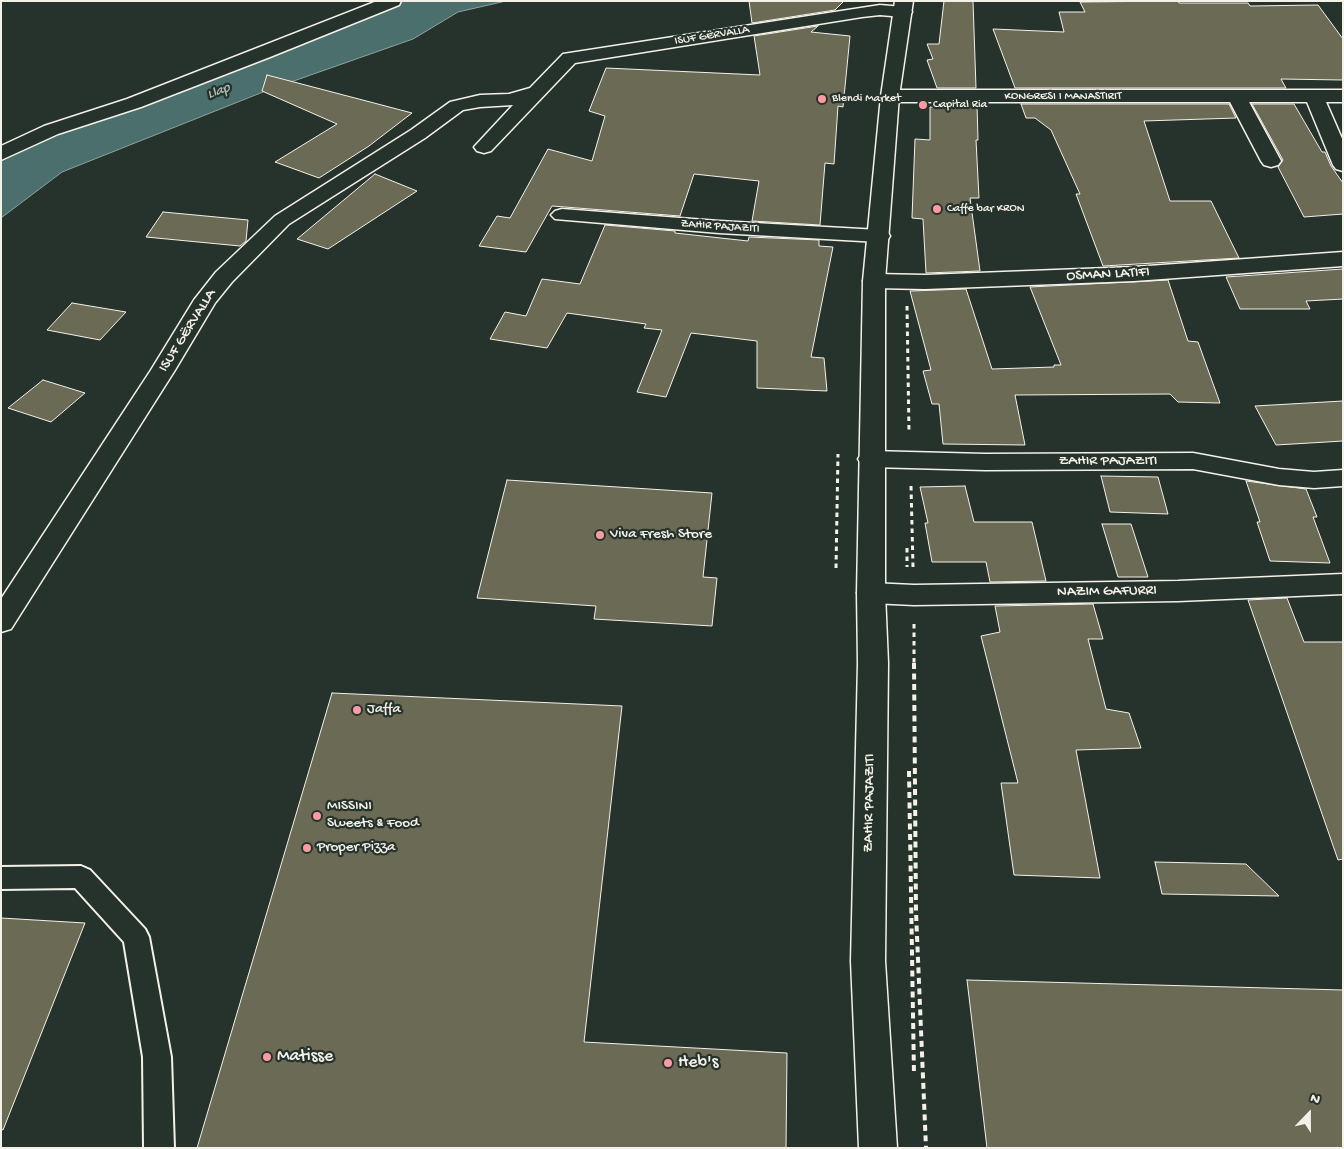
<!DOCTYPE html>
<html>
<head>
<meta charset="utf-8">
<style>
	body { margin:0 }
	#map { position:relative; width:1344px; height:1149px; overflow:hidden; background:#26332d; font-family:"Gochi Hand",sans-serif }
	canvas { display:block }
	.frame { position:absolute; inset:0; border:2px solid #f4f1e8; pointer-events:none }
	.north { position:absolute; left:1284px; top:1089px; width:50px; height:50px; -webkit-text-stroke:4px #26332d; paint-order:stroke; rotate:22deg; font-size:14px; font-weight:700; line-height:20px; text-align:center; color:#f4f1e8 }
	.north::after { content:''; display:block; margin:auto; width:18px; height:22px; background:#f4f1e8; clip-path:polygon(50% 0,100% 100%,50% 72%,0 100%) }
</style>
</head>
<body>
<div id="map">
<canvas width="1344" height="1149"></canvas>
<div class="frame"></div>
<div class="north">N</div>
</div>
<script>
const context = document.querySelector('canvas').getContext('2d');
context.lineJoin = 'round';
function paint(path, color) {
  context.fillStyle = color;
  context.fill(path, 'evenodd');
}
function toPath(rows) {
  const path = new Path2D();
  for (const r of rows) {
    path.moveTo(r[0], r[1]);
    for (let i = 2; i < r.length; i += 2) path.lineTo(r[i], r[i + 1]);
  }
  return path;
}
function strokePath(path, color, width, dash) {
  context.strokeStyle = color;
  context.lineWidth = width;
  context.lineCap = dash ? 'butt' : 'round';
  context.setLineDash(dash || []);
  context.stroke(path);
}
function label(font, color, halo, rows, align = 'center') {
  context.font = font + ' "Gochi Hand",sans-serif';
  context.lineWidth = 4.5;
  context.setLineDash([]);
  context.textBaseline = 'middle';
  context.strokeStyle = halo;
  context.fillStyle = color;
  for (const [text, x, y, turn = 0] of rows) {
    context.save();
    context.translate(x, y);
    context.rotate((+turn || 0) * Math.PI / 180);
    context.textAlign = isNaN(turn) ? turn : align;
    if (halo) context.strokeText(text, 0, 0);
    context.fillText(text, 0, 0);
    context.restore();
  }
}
const water = toPath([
	[387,1,506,1,458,12,413,39,268,90,62,172,1,218,1,157,45,134,387,1]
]);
paint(water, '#4a6f6d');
strokePath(water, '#8ea39e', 1);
const building = toPath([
	[749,1,844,1,835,10,752,23,749,1],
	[944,1,973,1,976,88,937,88,927,60,933,59,927,44,939,44,944,1],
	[1178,1,1179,3,1248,3,1250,6,1318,5,1343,39,1343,80,1281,79,1286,88,1015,88,993,29,1064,32,1059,12,1085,12,1080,2,1178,1],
	[818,26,811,32,850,36,843,107,838,106,834,164,825,163,820,225,752,221,759,181,694,174,680,216,552,206,526,252,479,246,497,216,510,218,548,149,592,161,605,116,589,111,606,68,760,75,754,36,818,26],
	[267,75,355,98,412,113,369,146,319,178,275,162,337,124,262,91,267,75],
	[943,104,977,104,978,140,976,140,979,198,970,198,980,271,926,273,923,219,912,218,915,139,930,140,930,107,944,108,943,104],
	[1021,104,1229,104,1236,118,1144,121,1170,201,1211,201,1239,258,1103,266,1076,194,1080,194,1051,130,1035,118,1026,118,1021,104],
	[1252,104,1294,104,1322,152,1325,152,1331,166,1343,183,1343,214,1304,217,1278,167,1283,160,1252,104],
	[375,174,417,191,328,249,297,239,375,174],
	[163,212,248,220,246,241,240,246,146,237,163,212],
	[605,225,675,231,675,233,748,241,749,237,819,240,819,246,833,247,811,357,824,358,827,391,757,388,757,341,691,333,666,397,637,392,662,330,644,328,646,324,567,313,547,348,490,339,505,312,526,316,542,279,580,284,605,225],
	[1343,269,1343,299,1306,301,1310,309,1240,309,1226,277,1343,269],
	[1168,280,1188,341,1198,342,1220,403,1178,402,1170,394,1015,395,1025,445,943,444,939,404,932,404,923,371,931,370,910,291,966,289,992,369,1054,367,1054,365,1061,365,1030,287,1168,280],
	[72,303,126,312,100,340,47,330,72,303],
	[43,380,85,393,51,422,8,408,43,380],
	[1343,401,1343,441,1276,445,1255,406,1343,401],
	[1101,476,1158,477,1168,514,1110,512,1101,476],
	[507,480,712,493,703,577,717,578,712,626,594,619,596,606,477,598,507,480],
	[1246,481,1306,489,1317,517,1313,517,1330,563,1270,561,1257,522,1260,522,1246,481],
	[965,486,974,522,1032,522,1046,581,990,582,986,562,932,562,925,523,928,523,920,487,965,486],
	[1102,524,1131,524,1148,577,1118,577,1102,524],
	[1287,598,1304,642,1343,642,1343,859,1338,860,1248,600,1287,598],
	[1093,604,1103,639,1088,639,1106,709,1129,713,1141,748,1076,750,1100,878,1014,875,1001,783,1018,783,981,636,1000,632,995,606,1093,604],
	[332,693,622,706,584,1042,787,1053,786,1148,197,1148,332,693],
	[1155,862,1246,864,1279,896,1162,894,1155,862],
	[1,918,85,923,3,1130,1,1129,1,918],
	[967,980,1343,990,1343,1148,987,1148,967,980]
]);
paint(building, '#6b6a55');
strokePath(building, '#f4f1e8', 1);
const lane = toPath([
	[81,866,90,870,145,929,149,937,171,1057,174,1148,144,1148,143,1057,124,942,75,888,1,889,1,867,81,866]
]);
const street = toPath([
	[880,5,903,7,909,8,912,12,909,16,903,17,880,15,862,17,575,63,491,151,484,153,477,151,474,147,513,105,480,107,463,110,425,138,289,224,232,282,215,303,175,370,11,629,1,632,1,599,151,370,194,300,216,272,275,216,411,130,450,102,480,95,509,94,530,88,563,54,880,5],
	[890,90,1343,90,1343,102,1326,102,1343,141,1343,171,1336,169,1333,165,1307,102,1249,102,1281,161,1278,165,1271,167,1264,165,1261,161,1230,102,890,102,883,100,881,96,883,92,890,90],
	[562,209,719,221,879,230,887,231,890,236,887,241,879,242,719,233,555,219,551,215,555,211,562,209],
	[1343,252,1343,266,1134,281,925,289,874,288,866,286,863,281,866,276,874,274,925,275,1134,267,1343,252],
	[871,451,985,454,1193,453,1279,469,1314,472,1343,470,1343,486,1314,488,1279,485,1193,469,985,470,871,467,862,465,858,459,862,453,871,451],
	[1343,574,1343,594,1178,601,914,605,871,603,861,600,857,593,861,586,871,583,914,585,1178,581,1343,574]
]);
const secondary = toPath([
	[377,1,401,1,399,5,270,57,141,107,58,134,1,160,1,146,44,126,127,99,377,1],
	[895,1,913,1,899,96,885,281,885,593,888,663,885,961,897,1148,859,1148,851,961,858,663,857,593,863,281,881,96,895,1]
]);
strokePath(lane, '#f4f1e8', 4);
strokePath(street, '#f4f1e8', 3);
strokePath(secondary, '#f4f1e8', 3);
strokePath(toPath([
	[907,306,909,432],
	[911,486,913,567],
	[907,548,907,567],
	[836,568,838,454],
	[914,624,914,664]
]), '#f4f1e8', 3, [4.5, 4]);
strokePath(toPath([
	[914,663,916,912,926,1148],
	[909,771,914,1075]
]), '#f4f1e8', 4, [6, 4.5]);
paint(lane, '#26332d');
paint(street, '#26332d');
paint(secondary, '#26332d');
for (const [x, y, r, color] of [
	[822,99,5,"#ff9aa2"],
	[923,105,5,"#ff9aa2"],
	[937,209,5,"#ff9aa2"],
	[600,535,5,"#ff9aa2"],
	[357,710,5,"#ff9aa2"],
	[317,816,5,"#ff9aa2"],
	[307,848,5,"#ff9aa2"],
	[267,1057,5,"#ff9aa2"],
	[668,1063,5,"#ff9aa2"]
]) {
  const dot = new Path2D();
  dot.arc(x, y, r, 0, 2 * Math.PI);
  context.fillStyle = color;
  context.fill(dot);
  strokePath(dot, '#26332d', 2);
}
label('12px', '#f4f1e8', '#26332d', [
	["ISUF GËRVALLA",712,36,-9],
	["KONGRESI I MANASTIRIT",1063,97],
	["ZAHIR PAJAZITI",720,227,4]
]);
label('12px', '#f4f1e8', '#26332d', [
	["Blendi Market",832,99],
	["Capital Ria",933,105],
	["Caffe bar KRON",947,209]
], 'left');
label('italic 14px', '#b0bdb7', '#26332d', [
	["Llap",219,92,-21]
]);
label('15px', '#f4f1e8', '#26332d', [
	["OSMAN LATIFI",1108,275,-3],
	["ISUF GËRVALLA",188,331,-58],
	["ZAHIR PAJAZITI",1108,462],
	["NAZIM GAFURRI",1107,592,-1],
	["ZAHIR PAJAZITI",870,803,-89]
]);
label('15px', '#f4f1e8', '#26332d', [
	["Viva Fresh Store",610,535],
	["Jaffa",367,710],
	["MISSINI",327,807],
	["Sweets & Food",327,824],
	["Proper Pizza",317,848]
], 'left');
label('18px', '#f4f1e8', '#26332d', [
	["Matisse",277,1057],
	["Heb's",678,1063]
], 'left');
</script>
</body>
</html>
